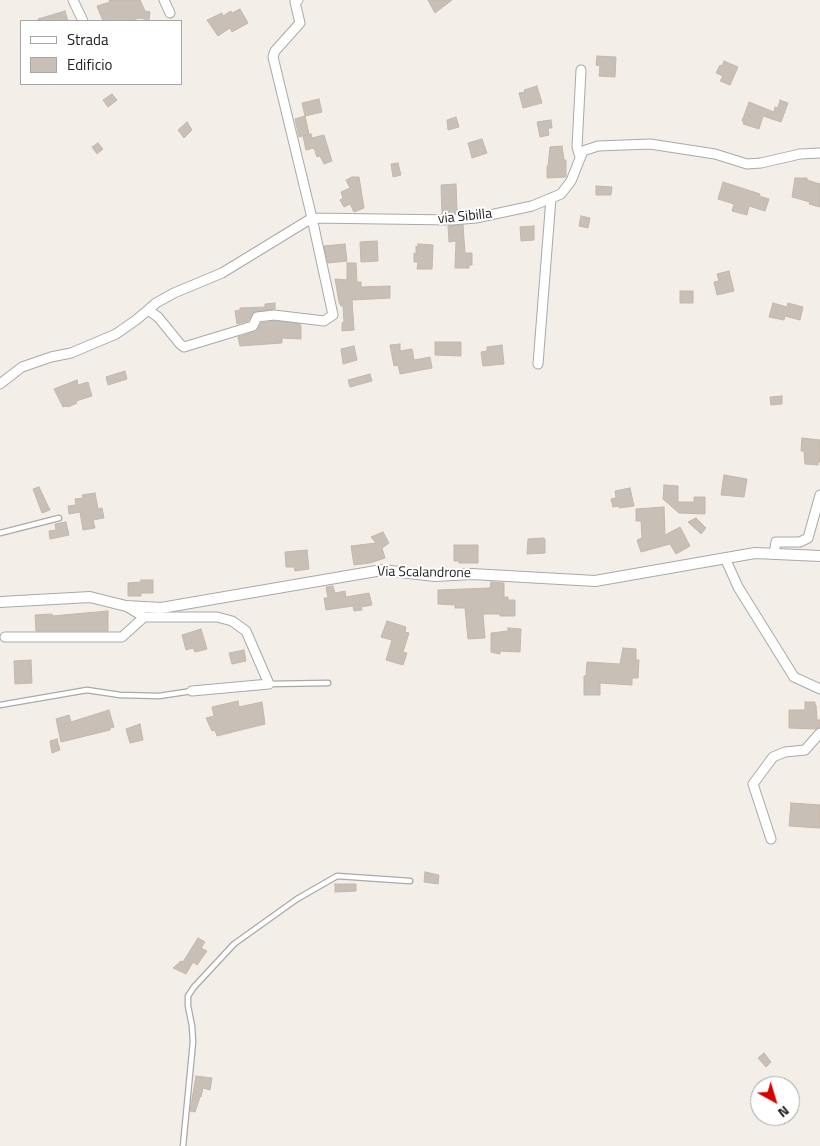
<!DOCTYPE html>
<html>
<head>
<meta charset="utf-8">
<style>
	body { margin:0 }
	#map { position:relative; width:820px; height:1146px; overflow:hidden; background:#f3efe8; font-family:"Titillium Web",sans-serif }
	canvas { display:block }
	.legend { position:absolute; left:20px; top:20px; width:162px; height:65px; box-sizing:border-box; background:#fff; border:1px solid #a7a7a7; margin:0; padding:6px 9px; list-style:none; font-size:15px; color:#222 }
	.legend li { display:flex; align-items:center; gap:10px; height:25px }
	.legend b { width:25px; border:1px solid #a7a7a7 }
	.north { position:absolute; left:750px; top:1076px; width:50px; height:50px; box-sizing:border-box; background:#fff; border:1px solid #a7a7a7; border-radius:50%; rotate:141deg; font-size:14px; font-weight:700; line-height:20px; text-align:center; color:#222 }
	.north::after { content:''; display:block; margin:auto; width:18px; height:22px; background:#d40300; clip-path:polygon(50% 0,100% 100%,50% 72%,0 100%) }
</style>
</head>
<body>
<div id="map">
<canvas width="820" height="1146"></canvas>
<ul class="legend">
<li><b style="height:6px;background:#fff"></b>Strada</li>
<li><b style="height:14px;background:#c8bfb7"></b>Edificio</li>
</ul>
<div class="north">N</div>
</div>
<script>
const context = document.querySelector('canvas').getContext('2d');
context.lineJoin = 'round';
function paint(path, color) {
  context.fillStyle = color;
  context.fill(path, 'evenodd');
}
function toPath(rows) {
  const path = new Path2D();
  for (const r of rows) {
    path.moveTo(r[0], r[1]);
    for (let i = 2; i < r.length; i += 2) path.lineTo(r[i], r[i + 1]);
  }
  return path;
}
function strokePath(path, color, width, dash) {
  context.strokeStyle = color;
  context.lineWidth = width;
  context.lineCap = dash ? 'butt' : 'round';
  context.setLineDash(dash || []);
  context.stroke(path);
}
function label(font, color, halo, rows, align = 'center') {
  context.font = font + ' "Titillium Web",sans-serif';
  context.lineWidth = 4;
  context.setLineDash([]);
  context.textBaseline = 'middle';
  context.strokeStyle = halo;
  context.fillStyle = color;
  for (const [text, x, y, turn = 0] of rows) {
    context.save();
    context.translate(x, y);
    context.rotate((+turn || 0) * Math.PI / 180);
    context.textAlign = isNaN(turn) ? turn : align;
    if (halo) context.strokeText(text, 0, 0);
    context.fillText(text, 0, 0);
    context.restore();
  }
}
const building = toPath([
	[109,0,140,0,145,11,150,12,149,20,139,18,131,21,103,21,97,6,110,2,109,0],
	[428,0,452,0,435,13,428,0],
	[240,9,248,23,232,32,230,28,218,36,207,20,222,13,223,16,231,11,232,13,240,9],
	[65,11,68,21,38,21,38,19,65,11],
	[597,56,616,57,615,77,599,76,600,66,596,65,597,56],
	[724,61,738,67,730,85,720,81,723,76,716,73,720,65,722,66,724,61],
	[537,86,542,103,523,108,519,93,525,92,524,90,537,86],
	[112,94,117,100,108,107,103,100,112,94],
	[319,99,322,112,305,116,302,103,319,99],
	[780,100,788,103,781,122,763,116,759,129,743,124,744,122,742,121,749,102,774,112,775,107,778,108,780,100],
	[305,116,309,134,299,137,295,119,305,116],
	[456,117,459,127,448,130,447,120,456,117],
	[551,120,552,128,548,128,549,135,540,137,537,122,551,120],
	[187,122,192,130,184,138,178,130,187,122],
	[311,134,312,138,324,135,332,161,324,164,320,156,317,157,314,148,306,150,303,136,311,134],
	[482,139,487,153,472,158,468,143,482,139],
	[98,143,103,149,97,154,92,147,98,143],
	[562,146,564,160,566,160,566,177,547,178,547,166,548,166,550,147,562,146],
	[398,163,401,175,393,177,391,164,398,163],
	[352,177,359,177,364,208,354,212,350,204,344,207,340,200,343,198,341,192,350,188,346,180,352,177],
	[795,178,807,178,807,180,820,184,820,207,809,204,810,202,792,197,795,178],
	[723,182,760,194,759,196,769,199,765,211,749,206,747,215,732,211,734,204,718,199,723,182],
	[456,184,457,210,462,210,462,213,442,214,441,185,456,184],
	[596,186,612,187,611,195,596,195,596,186],
	[581,216,590,218,588,228,579,226,581,216],
	[463,225,465,253,472,253,472,265,469,265,469,268,455,268,456,241,449,242,448,226,463,225],
	[534,226,534,240,521,241,520,227,534,226],
	[377,241,378,261,361,262,360,242,377,241],
	[345,244,347,261,328,263,324,246,345,244],
	[418,244,433,245,432,269,417,269,418,262,414,262,414,253,416,254,416,246,418,247,418,244],
	[347,263,356,263,357,282,361,282,361,287,390,286,390,298,352,300,354,330,342,331,342,323,344,322,343,306,341,306,339,302,335,279,347,280,347,263],
	[729,271,734,291,717,295,714,282,719,281,717,274,729,271],
	[680,291,693,291,693,303,680,303,680,291],
	[275,303,275,309,254,312,248,321,237,324,235,311,240,310,240,308,265,307,265,304,275,303],
	[773,303,787,307,788,303,803,307,800,320,785,316,784,320,769,317,773,303],
	[274,321,300,324,301,326,301,339,282,338,282,343,240,346,238,337,257,331,261,323,274,321],
	[435,342,461,342,461,356,435,355,435,342],
	[400,344,400,351,412,349,414,360,430,357,432,368,400,374,398,365,394,366,390,345,400,344],
	[502,345,504,364,483,366,481,352,487,351,487,347,502,345],
	[354,346,357,360,343,364,341,349,354,346],
	[125,371,127,379,108,385,106,377,125,371],
	[370,374,372,381,350,387,348,380,370,374],
	[77,380,78,385,88,382,92,396,76,401,77,403,68,407,67,406,63,407,54,389,77,380],
	[782,396,782,404,771,405,770,397,782,396],
	[802,438,820,440,820,462,818,462,818,465,805,464,804,451,801,451,802,438],
	[724,475,747,479,744,497,721,495,724,475],
	[664,485,678,486,678,502,694,502,694,497,705,497,705,514,679,513,663,499,664,485],
	[39,487,50,510,42,513,33,489,39,487],
	[630,488,634,506,619,508,619,506,613,507,611,499,616,498,615,491,630,488],
	[95,493,98,509,102,508,104,518,93,520,95,528,83,530,80,512,69,514,68,506,76,505,75,499,83,498,82,495,95,493],
	[664,507,665,535,680,527,690,546,676,554,670,544,641,552,637,540,642,538,641,521,636,521,636,509,664,507],
	[696,518,706,528,701,534,688,522,696,518],
	[66,522,69,535,50,539,49,531,56,530,55,524,66,522],
	[383,532,389,543,382,548,385,558,370,563,354,565,351,546,376,543,371,537,383,532],
	[543,538,545,539,545,553,527,554,528,539,543,538],
	[454,545,478,545,478,563,459,563,459,561,454,561,454,545],
	[307,550,309,569,295,571,294,567,286,567,285,552,307,550],
	[141,580,153,580,153,593,141,593,141,596,128,596,128,583,141,582,141,580],
	[491,582,504,583,504,597,508,597,508,600,515,600,515,616,500,616,500,614,483,614,485,638,468,639,465,608,455,608,455,605,438,604,438,590,490,588,491,582],
	[333,586,335,593,345,591,346,597,369,593,372,605,361,607,362,610,354,611,353,606,326,610,324,598,328,598,326,587,333,586],
	[108,611,108,631,36,631,35,615,52,614,52,616,108,611],
	[387,621,406,627,405,632,409,633,403,652,407,653,403,665,386,660,392,640,381,637,387,621],
	[508,628,521,629,520,652,500,651,500,654,491,652,491,633,508,631,508,628],
	[201,629,207,649,195,652,193,648,186,650,182,635,201,629],
	[623,648,636,649,636,660,639,660,638,678,632,678,632,685,600,683,600,695,584,695,584,676,586,676,587,662,620,664,623,648],
	[244,650,246,661,232,664,229,653,244,650],
	[31,660,32,683,15,684,14,661,31,660],
	[238,701,239,707,262,702,265,724,217,736,215,730,212,731,206,718,214,716,212,707,238,701],
	[805,702,815,702,815,705,816,705,817,720,820,720,820,727,816,729,789,728,789,710,805,710,805,702],
	[109,710,114,727,110,728,110,730,61,742,56,719,69,715,71,722,109,710],
	[140,724,143,740,130,743,126,729,140,724],
	[57,739,60,750,52,753,50,741,57,739],
	[791,803,820,805,820,828,789,826,791,803],
	[425,872,439,875,438,884,424,882,425,872],
	[335,884,356,884,356,891,335,892,335,884],
	[198,938,205,942,201,948,207,951,197,965,193,962,186,974,173,968,181,961,183,962,198,938],
	[764,1053,771,1062,766,1067,758,1058,764,1053],
	[196,1076,212,1078,210,1090,203,1088,201,1097,200,1097,195,1112,190,1111,196,1076]
]);
paint(building, '#c8bfb7');
strokePath(building, '#c6b6a9', 1);
const service = toPath([
	[0,533,59,518],
	[269,684,328,683],
	[0,705,87,690,120,695,159,696,192,691],
	[183,1146,193,1042,192,1026,188,1006,188,996,194,987,234,944,297,899,337,876,410,881]
]);
const minor = toPath([
	[73,0,83,21],
	[164,0,170,13],
	[298,0,295,2,300,23,275,51,273,57,312,218,452,220,476,218,532,206,561,194,571,181,583,151,598,146,650,144,715,154,747,164,761,163,800,154,820,153],
	[580,157,577,147,581,70],
	[538,364,551,198],
	[0,384,22,367,51,357,71,353,116,334,136,320,148,310,156,303,174,293,222,273,312,218,333,315,324,321,274,315,257,317,253,326,184,347,180,344,158,317,148,310],
	[774,554,776,542,800,542,808,538,820,495],
	[725,558,738,587,794,677,820,689],
	[144,617,217,617,232,621,246,631,269,684,192,691],
	[5,637,122,637,144,617,126,606],
	[771,839,753,784,773,757,785,752,805,750,820,733]
]);
const tertiary = toPath([
	[0,602,90,597,126,606,161,608,382,570,435,576,472,574,595,581,755,553,820,556]
]);
strokePath(service, '#a9a9a9', 7);
strokePath(minor, '#a9a9a9', 11);
strokePath(tertiary, '#a9a9a9', 12);
strokePath(service, '#fff', 4.5);
strokePath(minor, '#fff', 9);
strokePath(tertiary, '#fff', 10);
label('14px', '#222', '#fff', [
	["via Sibilla",465,217,-6],
	["Via Scalandrone",424,573,1]
]);
</script>
</body>
</html>
